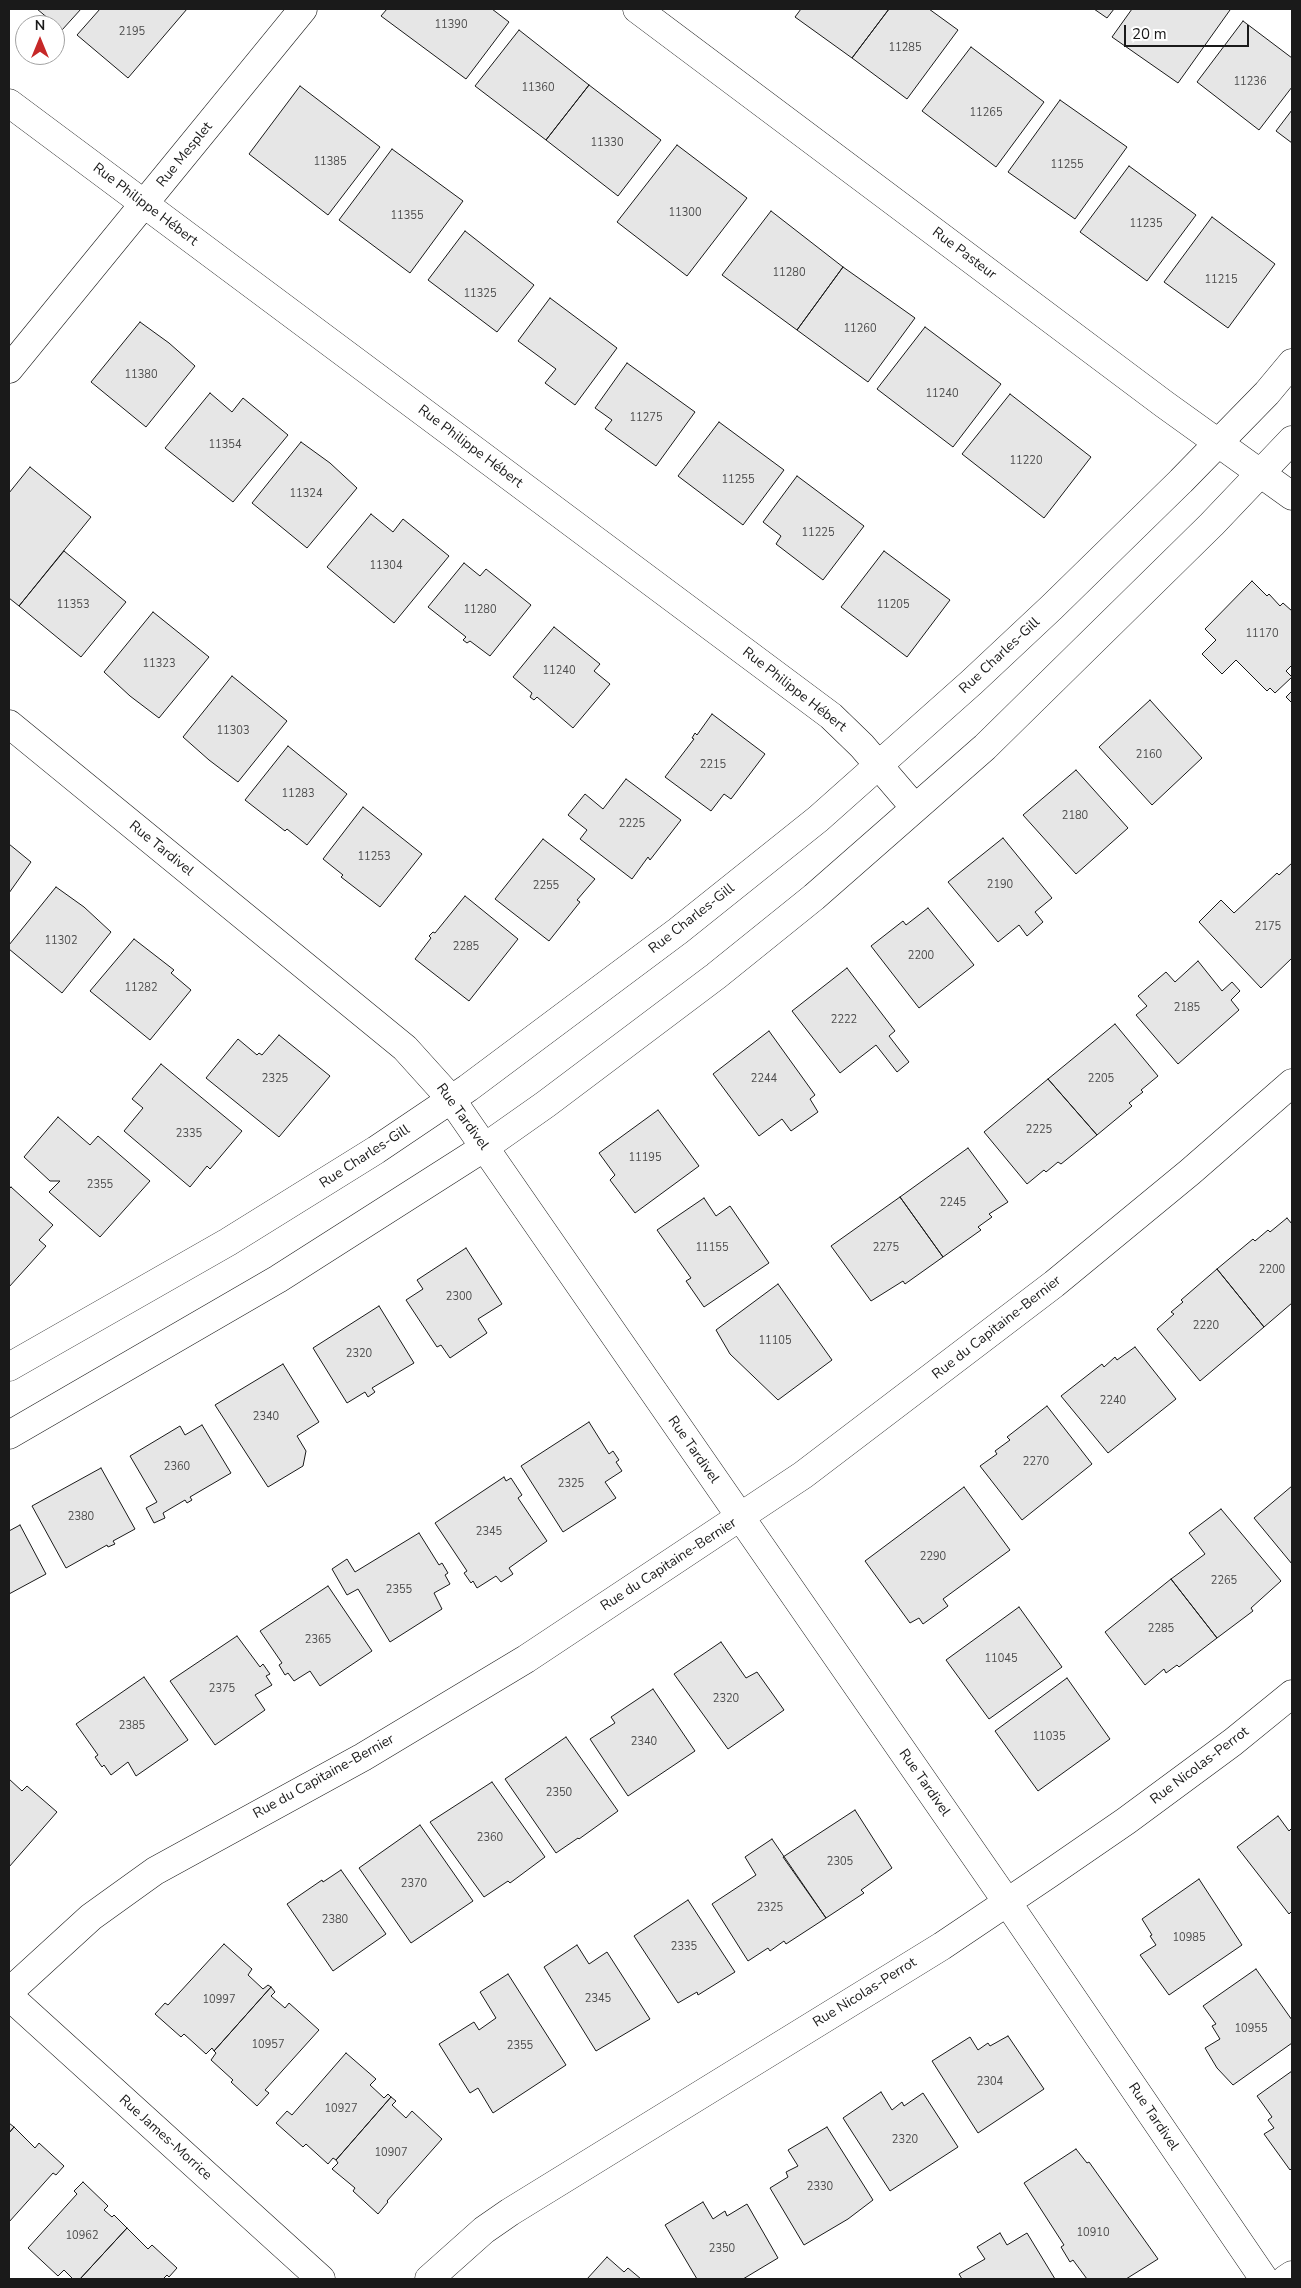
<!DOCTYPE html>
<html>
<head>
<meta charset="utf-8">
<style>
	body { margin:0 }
	#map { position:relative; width:1301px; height:2288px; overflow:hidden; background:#fff; font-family:"Nunito Sans",sans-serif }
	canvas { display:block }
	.frame { position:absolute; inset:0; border:10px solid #1a1a1a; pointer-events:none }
	.north { position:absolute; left:15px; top:15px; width:50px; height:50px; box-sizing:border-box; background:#fff; border:1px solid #a3a3a3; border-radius:50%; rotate:0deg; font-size:14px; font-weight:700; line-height:20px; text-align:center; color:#1a1a1a }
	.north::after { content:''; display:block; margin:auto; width:18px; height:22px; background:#c62828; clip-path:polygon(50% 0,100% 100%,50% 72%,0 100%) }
	.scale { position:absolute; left:1124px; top:25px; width:125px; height:22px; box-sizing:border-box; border:2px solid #1a1a1a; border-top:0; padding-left:6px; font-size:15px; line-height:18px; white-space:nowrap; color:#1a1a1a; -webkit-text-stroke:4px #fff; paint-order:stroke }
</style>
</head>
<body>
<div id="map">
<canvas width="1301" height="2288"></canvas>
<div class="frame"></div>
<div class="north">N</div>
<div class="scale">20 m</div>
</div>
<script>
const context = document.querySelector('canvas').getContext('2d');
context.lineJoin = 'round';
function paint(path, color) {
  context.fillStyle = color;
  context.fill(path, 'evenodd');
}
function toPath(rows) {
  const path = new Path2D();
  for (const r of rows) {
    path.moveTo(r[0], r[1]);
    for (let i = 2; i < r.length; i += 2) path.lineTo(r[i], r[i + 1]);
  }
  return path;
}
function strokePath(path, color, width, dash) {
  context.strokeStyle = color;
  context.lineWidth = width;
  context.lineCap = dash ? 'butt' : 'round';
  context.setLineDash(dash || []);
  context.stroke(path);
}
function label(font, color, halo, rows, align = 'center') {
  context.font = font + ' "Nunito Sans",sans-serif';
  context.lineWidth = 4;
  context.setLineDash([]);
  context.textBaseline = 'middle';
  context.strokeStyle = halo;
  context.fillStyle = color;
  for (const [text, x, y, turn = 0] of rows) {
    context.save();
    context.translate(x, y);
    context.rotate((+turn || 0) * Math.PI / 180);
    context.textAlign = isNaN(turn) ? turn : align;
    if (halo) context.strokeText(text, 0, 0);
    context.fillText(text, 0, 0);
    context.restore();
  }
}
const building = toPath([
	[37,9,81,9,62,30,37,9],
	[100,9,187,9,128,78,77,35,100,9],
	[387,9,492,9,509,22,466,79,381,16,387,9],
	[801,9,889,9,852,58,795,17,801,9],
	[889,9,929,9,958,30,907,99,852,58,889,9],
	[1094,9,1114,9,1107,18,1094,9],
	[1132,9,1228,9,1230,10,1178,83,1112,37,1132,9],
	[1243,21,1292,58,1292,87,1259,130,1197,82,1243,21],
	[519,30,589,85,546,140,475,86,519,30],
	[971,47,1044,102,996,167,922,111,971,47],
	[589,85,661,140,618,196,546,140,589,85],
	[300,86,380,147,328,215,249,154,300,86],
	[1060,100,1127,147,1075,219,1008,172,1060,100],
	[1292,110,1292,143,1276,131,1292,110],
	[677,145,747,198,687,276,617,222,677,145],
	[392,149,463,201,410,273,339,220,392,149],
	[1129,166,1196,215,1147,281,1080,232,1129,166],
	[771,211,843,267,797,330,722,275,771,211],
	[1212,217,1275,264,1228,328,1164,282,1212,217],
	[465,231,534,285,497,332,428,280,465,231],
	[843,267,915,318,868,382,797,330,843,267],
	[550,298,617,348,575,405,545,383,556,369,518,341,550,298],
	[140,322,169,343,195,366,146,427,91,382,140,322],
	[925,327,1001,384,953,447,877,389,925,327],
	[627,363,695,412,656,466,605,429,612,420,595,408,627,363],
	[210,393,232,412,243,398,288,435,233,502,165,448,210,393],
	[1010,394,1091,457,1044,518,962,454,1010,394],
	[719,422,784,470,743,525,678,476,719,422],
	[301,442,330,463,357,488,307,548,252,503,301,442],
	[30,467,91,517,19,606,9,598,9,493,30,467],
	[797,476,864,526,823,580,776,544,781,536,763,522,797,476],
	[371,514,393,532,403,519,449,556,394,623,327,567,371,514],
	[64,551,126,602,81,657,19,606,64,551],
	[884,551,950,600,907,657,841,607,884,551],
	[464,563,480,576,486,569,531,605,490,656,470,641,467,643,463,640,466,637,428,607,464,563],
	[1252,581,1267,596,1269,594,1280,606,1283,603,1292,611,1292,665,1286,671,1292,677,1275,693,1270,688,1267,691,1236,660,1222,674,1202,654,1216,640,1205,629,1252,581],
	[153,612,209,657,159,718,130,696,104,672,153,612],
	[554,627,600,664,594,671,610,684,573,728,537,697,534,700,530,697,532,693,513,677,554,627],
	[232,676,287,721,238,782,209,760,183,737,232,676],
	[1292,691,1292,703,1286,697,1292,691],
	[1150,700,1202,758,1152,805,1099,747,1150,700],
	[712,714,765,754,731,799,724,794,711,811,665,777,694,739,692,738,695,733,697,735,712,714],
	[288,746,347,794,307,845,287,829,285,831,245,800,288,746],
	[1076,770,1128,828,1076,874,1023,815,1076,770],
	[626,779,681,820,650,860,648,857,632,879,580,839,587,830,568,815,585,794,603,809,626,779],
	[363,807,422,854,380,907,341,877,343,875,323,859,363,807],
	[1003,838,1052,898,1035,912,1043,922,1027,936,1019,925,998,942,948,882,1003,838],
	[543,839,595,879,577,900,580,902,549,941,495,899,543,839],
	[9,844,31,862,9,893,9,844],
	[1292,863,1292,958,1261,988,1199,922,1221,900,1234,913,1277,873,1279,875,1292,863],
	[56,887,84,907,111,932,62,993,9,949,9,945,56,887],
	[465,896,518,939,469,1001,415,959,431,938,429,936,433,932,435,933,465,896],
	[928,908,974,965,919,1008,871,946,903,921,906,925,928,908],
	[134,939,174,970,171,973,191,990,150,1040,90,991,134,939],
	[1198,961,1222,991,1232,982,1240,991,1231,1000,1239,1010,1178,1064,1136,1015,1147,1006,1138,996,1166,972,1175,982,1198,961],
	[847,968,895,1031,889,1036,909,1062,897,1072,876,1045,840,1073,792,1011,847,968],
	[1115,1024,1158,1076,1141,1090,1143,1092,1129,1103,1132,1106,1097,1135,1048,1079,1115,1024],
	[769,1031,815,1095,810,1099,818,1112,791,1131,782,1119,759,1136,713,1074,769,1031],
	[279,1035,330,1076,279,1137,206,1078,238,1039,257,1055,259,1053,262,1055,279,1035],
	[161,1064,242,1131,210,1169,207,1166,190,1187,124,1131,143,1108,132,1099,161,1064],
	[1048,1079,1097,1135,1061,1164,1058,1162,1046,1172,1044,1170,1027,1184,984,1132,1048,1079],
	[658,1110,699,1166,635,1213,610,1180,615,1175,599,1153,658,1110],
	[58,1117,90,1145,98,1136,150,1181,100,1237,49,1192,60,1181,50,1181,24,1157,58,1117],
	[968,1148,1008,1202,989,1214,992,1217,978,1227,981,1230,943,1257,900,1197,968,1148],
	[11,1187,53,1225,39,1240,46,1246,9,1287,9,1189,11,1187],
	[900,1197,943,1257,905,1284,903,1281,871,1301,831,1246,900,1197],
	[704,1198,716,1216,730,1206,769,1263,704,1307,686,1281,691,1278,657,1230,704,1198],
	[1287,1218,1292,1224,1292,1303,1264,1327,1217,1269,1253,1239,1255,1241,1268,1230,1270,1232,1287,1218],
	[466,1248,502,1304,478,1319,487,1333,450,1358,441,1345,437,1347,406,1300,423,1289,417,1280,466,1248],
	[1217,1269,1264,1327,1200,1381,1157,1329,1174,1314,1171,1312,1183,1302,1181,1300,1217,1269],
	[778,1284,832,1360,778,1400,730,1354,716,1330,778,1284],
	[379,1306,414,1363,372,1388,375,1392,368,1397,365,1392,347,1403,313,1348,379,1306],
	[1135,1347,1176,1399,1108,1453,1061,1396,1102,1364,1104,1367,1115,1357,1117,1360,1135,1347],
	[283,1364,319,1422,297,1436,306,1451,303,1466,268,1487,215,1405,283,1364],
	[1047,1406,1092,1464,1022,1520,980,1466,997,1454,995,1451,1010,1440,1007,1437,1047,1406],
	[589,1422,609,1454,613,1451,619,1460,616,1462,622,1471,605,1482,616,1498,563,1532,521,1466,589,1422],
	[202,1425,231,1473,190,1497,192,1500,187,1503,185,1500,163,1513,165,1518,154,1523,146,1508,157,1502,130,1456,180,1426,185,1435,202,1425],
	[101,1468,135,1529,113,1541,115,1544,108,1547,107,1545,66,1568,32,1506,101,1468],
	[504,1477,506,1481,511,1478,522,1495,518,1498,547,1541,509,1568,513,1574,501,1582,496,1576,477,1588,473,1581,471,1583,464,1573,467,1571,435,1523,504,1477],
	[1292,1486,1292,1564,1254,1518,1292,1486],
	[964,1487,1010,1550,943,1599,948,1606,923,1624,919,1618,910,1623,865,1561,964,1487],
	[1221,1509,1281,1581,1251,1608,1253,1611,1217,1638,1171,1579,1205,1554,1189,1533,1221,1509],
	[20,1525,46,1574,9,1594,9,1531,20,1525],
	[419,1533,439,1565,442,1563,448,1573,445,1575,450,1584,434,1593,442,1609,390,1642,358,1589,347,1595,332,1569,347,1559,355,1572,419,1533],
	[1171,1579,1217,1638,1179,1667,1177,1665,1166,1673,1164,1669,1145,1685,1105,1632,1171,1579],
	[328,1586,372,1651,320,1686,310,1671,294,1681,288,1673,285,1675,279,1665,282,1663,260,1631,328,1586],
	[1019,1607,1062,1667,989,1719,946,1660,1019,1607],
	[237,1636,260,1667,263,1664,270,1674,266,1676,272,1685,255,1695,265,1710,215,1745,170,1681,237,1636],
	[721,1642,746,1678,757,1672,784,1710,728,1749,674,1674,721,1642],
	[144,1677,188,1740,136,1776,128,1762,111,1775,104,1765,102,1767,95,1757,98,1755,76,1724,144,1677],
	[1067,1678,1110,1739,1038,1791,995,1731,1067,1678],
	[653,1689,695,1751,628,1796,590,1739,615,1723,611,1717,653,1689],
	[566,1737,618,1811,579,1839,578,1838,556,1853,505,1779,566,1737],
	[9,1779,22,1791,27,1786,57,1812,9,1867,9,1779],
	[492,1782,545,1857,510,1883,508,1881,484,1897,430,1822,492,1782],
	[855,1810,892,1868,861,1890,864,1893,826,1918,783,1857,855,1810],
	[1278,1816,1289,1831,1292,1828,1292,1911,1289,1914,1237,1847,1278,1816],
	[420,1825,473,1901,411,1943,359,1868,420,1825],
	[772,1839,826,1918,786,1944,784,1941,770,1951,768,1948,748,1961,712,1904,756,1875,745,1857,772,1839],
	[341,1870,386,1934,333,1971,287,1904,322,1880,323,1882,341,1870],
	[1199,1879,1242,1945,1169,1995,1140,1955,1156,1945,1150,1936,1152,1935,1142,1919,1199,1879],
	[688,1900,735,1972,698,1995,697,1992,678,2003,634,1936,688,1900],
	[224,1944,252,1969,248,1975,263,1989,268,1985,271,1987,214,2051,212,2048,206,2054,184,2034,181,2037,155,2014,165,2003,168,2005,224,1944],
	[577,1945,589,1964,607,1952,650,2019,596,2051,544,1967,577,1945],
	[1256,1969,1292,2020,1292,2043,1233,2085,1217,2068,1205,2048,1220,2039,1212,2026,1216,2024,1203,2006,1256,1969],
	[508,1974,566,2065,493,2113,478,2088,470,2093,439,2044,474,2022,479,2030,496,2018,480,1992,508,1974],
	[271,1987,275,1992,271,1996,285,2008,289,2003,319,2030,265,2090,269,2093,257,2106,231,2082,233,2080,211,2060,216,2053,214,2051,271,1987],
	[1008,2036,1044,2089,978,2133,932,2061,970,2037,978,2050,988,2043,990,2046,1008,2036],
	[346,2053,376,2079,370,2085,384,2098,388,2094,391,2097,336,2160,333,2158,328,2164,306,2144,303,2147,276,2123,287,2111,292,2115,346,2053],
	[1292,2071,1292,2168,1290,2170,1264,2134,1274,2128,1268,2120,1272,2117,1257,2096,1292,2071],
	[881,2092,892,2110,902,2102,904,2106,923,2093,958,2147,890,2191,843,2118,881,2092],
	[391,2097,396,2101,392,2105,406,2118,412,2111,442,2139,387,2201,388,2202,378,2214,353,2191,355,2188,332,2169,338,2163,336,2160,391,2097],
	[9,2123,14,2127,9,2133,9,2123],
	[14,2127,35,2148,39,2143,64,2166,56,2175,53,2173,9,2222,9,2133,14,2127],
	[827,2127,873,2200,848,2219,804,2245,770,2188,788,2177,786,2172,798,2166,788,2150,827,2127],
	[1076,2149,1087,2163,1089,2162,1158,2259,1126,2279,1087,2279,1073,2260,1070,2262,1061,2247,1064,2245,1024,2183,1076,2149],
	[83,2182,108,2206,104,2210,112,2217,114,2215,127,2228,80,2279,73,2279,64,2270,58,2276,28,2248,77,2194,74,2191,83,2182],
	[703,2202,713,2219,725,2211,727,2216,747,2204,778,2258,743,2279,697,2279,665,2225,703,2202],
	[127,2228,148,2249,152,2245,177,2268,169,2277,167,2275,163,2279,80,2279,127,2228],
	[1000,2233,1007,2245,1027,2233,1055,2279,962,2279,959,2274,985,2259,977,2247,1000,2233],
	[607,2257,624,2272,628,2268,641,2279,587,2279,607,2257]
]);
paint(building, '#e6e6e6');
strokePath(building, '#1a1a1a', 1);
const street = toPath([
	[637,9,1164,404,1292,496],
	[9,103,831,716,862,746,915,808],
	[9,369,303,9],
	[9,724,405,1048,451,1099,1007,1902,1264,2279],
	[9,1367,228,1242,376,1150,468,1088,678,931,818,819,972,682,1052,607,1181,481,1267,393,1292,363],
	[9,1435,278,1279,485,1147,546,1104,716,976,814,897,985,747,1212,524,1292,440],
	[9,1992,91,1917,155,1871,363,1757,526,1659,803,1475,1054,1284,1190,1172,1292,1083],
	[9,1996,321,2279],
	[429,2279,484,2230,510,2212,942,1946,1049,1874,1126,1821,1233,1742,1292,1694],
	[1286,2279,1292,2275]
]);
strokePath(street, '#1a1a1a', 29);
strokePath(street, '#fff', 28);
label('11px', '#4d4d4d', null, [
	["11390",451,25],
	["2195",132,32],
	["11285",905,48],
	["11236",1250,82],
	["11360",538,88],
	["11265",986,113],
	["11330",607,143],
	["11385",330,162],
	["11255",1067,165],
	["11300",685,213],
	["11355",407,216],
	["11235",1146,224],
	["11280",789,273],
	["11215",1221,280],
	["11325",480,294],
	["11260",860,329],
	["11380",141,375],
	["11240",942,394],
	["11275",646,418],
	["11354",225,445],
	["11220",1026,461],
	["11255",738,480],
	["11324",306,494],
	["11225",818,533],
	["11304",386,566],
	["11353",73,605],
	["11205",893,605],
	["11280",480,610],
	["11170",1262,634],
	["11323",159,664],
	["11240",559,671],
	["11303",233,731],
	["2160",1149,755],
	["2215",713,765],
	["11283",298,794],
	["2180",1075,816],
	["2225",632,824],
	["11253",374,857],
	["2190",1000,885],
	["2255",546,886],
	["2175",1268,927],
	["11302",61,941],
	["2285",466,947],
	["2200",921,956],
	["11282",141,988],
	["2185",1187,1008],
	["2222",844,1020],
	["2325",275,1079],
	["2244",764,1079],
	["2205",1101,1079],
	["2225",1039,1130],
	["2335",189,1134],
	["11195",645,1158],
	["2355",100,1185],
	["2245",953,1203],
	["11155",712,1248],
	["2275",886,1248],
	["2200",1272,1270],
	["2300",459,1297],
	["2220",1206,1326],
	["11105",775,1341],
	["2320",359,1354],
	["2240",1113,1401],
	["2340",266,1417],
	["2270",1036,1462],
	["2360",177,1467],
	["2325",571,1484],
	["2380",81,1517],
	["2345",489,1532],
	["2290",933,1557],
	["2265",1224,1581],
	["2355",399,1590],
	["2285",1161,1629],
	["2365",318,1640],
	["11045",1001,1659],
	["2375",222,1689],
	["2320",726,1699],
	["2385",132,1726],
	["11035",1049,1737],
	["2340",644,1742],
	["2350",559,1793],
	["2360",490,1838],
	["2305",840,1862],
	["2370",414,1884],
	["2325",770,1908],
	["2380",335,1920],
	["10985",1189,1938],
	["2335",684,1947],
	["2345",598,1999],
	["10997",219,2000],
	["10955",1251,2029],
	["10957",268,2045],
	["2355",520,2046],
	["2304",990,2082],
	["10927",341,2109],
	["2320",905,2140],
	["10907",391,2153],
	["2330",820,2187],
	["10910",1093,2233],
	["10962",82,2236],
	["2350",722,2249]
]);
label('14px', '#1a1a1a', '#fff', [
	["Rue Mesplet",185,155,-51],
	["Rue Philippe Hébert",145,205,37],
	["Rue Pasteur",964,254,37],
	["Rue Philippe Hébert",470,447,37],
	["Rue Charles-Gill",1000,656,-43],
	["Rue Philippe Hébert",794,690,38],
	["Rue Tardivel",161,849,39],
	["Rue Charles-Gill",692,919,-38],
	["Rue Tardivel",462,1117,54],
	["Rue Charles-Gill",365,1157,-33],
	["Rue du Capitaine-Bernier",997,1328,-38],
	["Rue Tardivel",693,1450,55],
	["Rue du Capitaine-Bernier",669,1565,-33],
	["Rue Nicolas-Perrot",1200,1766,-37],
	["Rue du Capitaine-Bernier",324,1777,-29],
	["Rue Tardivel",924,1783,55],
	["Rue Nicolas-Perrot",865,1993,-32],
	["Rue Tardivel",1153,2117,56],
	["Rue James-Morrice",165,2138,42]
]);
</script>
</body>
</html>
